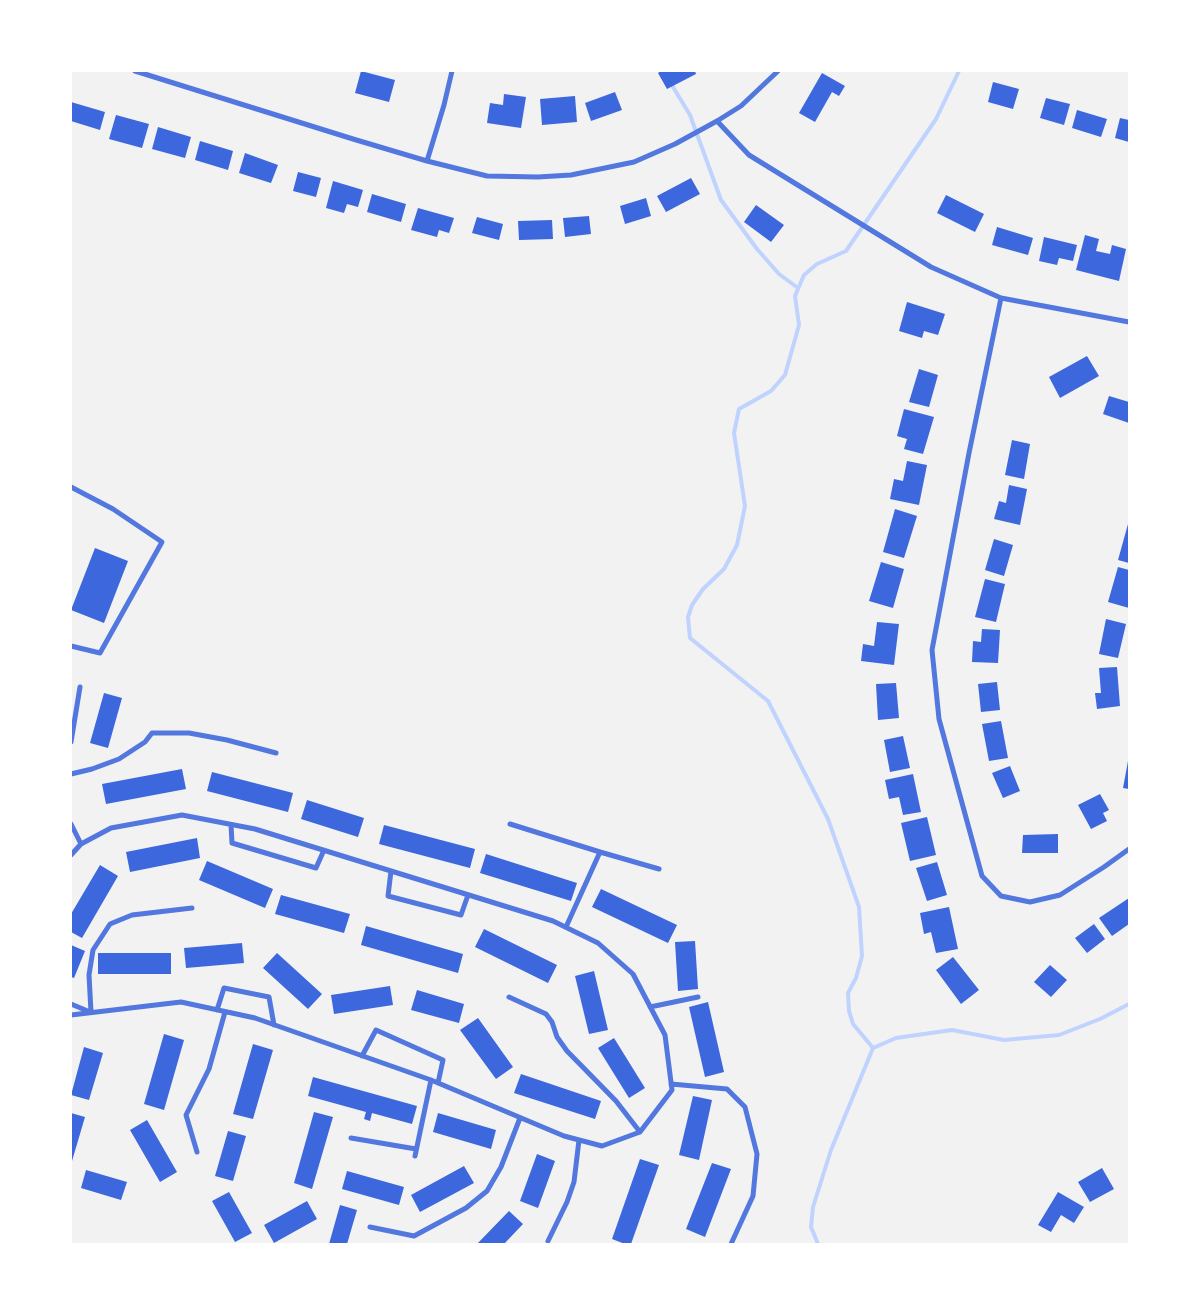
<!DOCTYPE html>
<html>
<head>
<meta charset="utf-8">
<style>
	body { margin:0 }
	#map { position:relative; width:1200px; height:1315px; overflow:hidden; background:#f2f2f2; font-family:"PT Serif",serif }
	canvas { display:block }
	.frame { position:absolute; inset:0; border:72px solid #fff; pointer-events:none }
</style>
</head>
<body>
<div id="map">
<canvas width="1200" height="1315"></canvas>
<div class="frame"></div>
</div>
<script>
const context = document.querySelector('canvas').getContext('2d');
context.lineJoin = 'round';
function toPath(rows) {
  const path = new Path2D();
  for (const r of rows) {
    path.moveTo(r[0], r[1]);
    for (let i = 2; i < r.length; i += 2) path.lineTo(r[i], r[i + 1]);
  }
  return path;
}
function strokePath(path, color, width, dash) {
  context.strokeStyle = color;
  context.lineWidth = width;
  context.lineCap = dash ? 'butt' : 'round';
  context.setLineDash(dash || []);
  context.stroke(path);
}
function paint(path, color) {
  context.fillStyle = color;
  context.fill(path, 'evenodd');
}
strokePath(toPath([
	[670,82,690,115,721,200,757,249,779,274,798,288],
	[873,1048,853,1024,849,1011,848,993,856,978,862,956,859,907,828,819,768,701,690,638,688,617,692,605,703,589,724,569,737,545,745,506,734,433,739,409,771,391,785,375,799,325,795,296,804,275,817,264,846,251,936,119,959,71],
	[873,1048,896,1038,952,1030,1004,1040,1059,1035,1100,1019,1129,1004],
	[818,1244,811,1227,813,1207,831,1150,873,1048]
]), '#bfd3fe', 4);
paint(toPath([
	[361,71,395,80,389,102,355,93],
	[661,71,695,71,696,74,667,89,658,73],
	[822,73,845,86,839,96,832,92,815,122,799,113],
	[993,82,1019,89,1013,109,988,102],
	[615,92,622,110,591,121,585,103],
	[504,94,526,97,521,128,487,123,490,103,503,105],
	[575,96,577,122,542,125,540,99],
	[1046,98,1070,104,1064,125,1040,118],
	[71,102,105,112,100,130,71,121],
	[1077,110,1107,119,1101,137,1072,128],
	[116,115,149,124,142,148,109,139],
	[1120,118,1129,120,1129,142,1115,138],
	[158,127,191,137,185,158,152,149],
	[200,141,233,151,228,170,195,160],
	[245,153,278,165,271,183,239,173],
	[298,172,321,178,316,197,293,191],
	[691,178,700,194,666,212,657,196],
	[333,181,363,190,358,207,347,204,344,213,326,208],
	[372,194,406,204,401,222,367,212],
	[946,195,984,214,975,232,937,213],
	[646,198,651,216,625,224,620,206],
	[756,205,784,225,771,242,744,222],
	[418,208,454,218,449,233,439,230,437,237,411,230],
	[589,216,591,234,565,237,563,218],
	[477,217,503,224,499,240,472,233],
	[552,220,553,239,519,240,518,221],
	[997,227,1033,238,1028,255,992,245],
	[1085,235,1099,239,1096,251,1110,254,1112,245,1126,249,1119,281,1076,270],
	[1044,237,1077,245,1073,261,1059,258,1057,265,1039,261],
	[907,302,945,314,938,335,924,331,922,338,899,331],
	[1087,356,1099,376,1060,398,1049,377],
	[919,369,938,375,929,407,909,402],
	[1109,396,1129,402,1129,423,1103,414],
	[904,409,934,417,923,454,904,449,907,439,897,436],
	[1012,440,1030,444,1024,479,1005,475],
	[907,461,927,465,919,505,890,499,894,479,903,481],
	[1009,485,1027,489,1020,525,994,519,999,501,1006,503],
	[895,509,917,516,904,558,883,552],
	[1128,524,1129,524,1129,563,1118,560],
	[994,539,1013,545,1004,576,985,570],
	[95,548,128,561,104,623,71,610],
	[881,562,904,569,893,608,869,601],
	[1118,567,1129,570,1129,608,1108,602],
	[985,579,1005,584,996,622,975,617],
	[1106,619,1126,624,1118,658,1099,654],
	[877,622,899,624,894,665,861,661,863,644,874,646],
	[982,629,1000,630,998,663,972,662,973,641,981,642],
	[1117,667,1120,706,1097,709,1095,693,1101,693,1099,668],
	[997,682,1000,710,981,712,978,684],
	[896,683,899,718,878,720,876,684],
	[104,693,122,698,108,748,90,743],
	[1001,721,1008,758,989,761,982,724],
	[903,736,910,768,890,772,884,740],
	[1128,761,1129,761,1129,789,1123,788],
	[1010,766,1020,791,1003,798,992,773],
	[182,769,186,789,106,804,102,784],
	[212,772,293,793,288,812,207,791],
	[913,774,921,812,903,815,899,797,889,799,885,780],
	[1100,794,1109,810,1103,813,1107,821,1091,829,1078,805],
	[307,800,364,818,358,837,301,819],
	[927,817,936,855,910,861,901,823],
	[384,825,475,849,470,868,379,844],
	[1058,834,1058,853,1022,853,1023,835],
	[197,838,200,858,130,872,126,852],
	[486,854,577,883,571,901,480,873],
	[207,861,273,889,265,908,199,880],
	[937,862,947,895,927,901,916,868],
	[100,865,118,876,82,938,71,932,71,914],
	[601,889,677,925,668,943,592,907],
	[281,895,350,914,344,933,275,914],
	[1129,898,1129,924,1112,936,1099,918],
	[949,907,958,949,936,953,931,932,924,934,920,913],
	[1094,924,1105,939,1087,953,1075,938],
	[366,926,463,954,458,973,361,945],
	[484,929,557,965,548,983,475,947],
	[695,941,698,989,678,991,675,942],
	[242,943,244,963,186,968,184,948],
	[71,945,85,951,74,978,71,977],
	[98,953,171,953,171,974,98,974],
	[277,953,322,994,308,1009,263,968],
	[953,957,979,990,961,1004,936,970],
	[1050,965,1067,980,1051,997,1034,982],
	[594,971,608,1030,589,1034,575,976],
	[390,986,393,1005,334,1014,331,995],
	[417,990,464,1004,459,1023,411,1010],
	[708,1002,724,1072,705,1077,689,1007],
	[478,1018,513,1067,496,1079,460,1030],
	[164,1034,184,1040,164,1110,144,1104],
	[614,1038,645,1088,629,1098,598,1048],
	[253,1044,273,1050,253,1119,233,1114],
	[84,1047,103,1053,89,1100,71,1095],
	[521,1074,601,1101,595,1119,514,1093],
	[313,1077,417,1106,412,1124,372,1113,370,1121,364,1119,366,1112,308,1096],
	[693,1096,712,1100,699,1160,679,1155],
	[314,1112,333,1117,312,1189,294,1183],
	[71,1113,85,1117,72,1161,71,1161],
	[438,1113,496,1130,491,1149,433,1132],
	[147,1120,177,1172,160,1182,130,1130],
	[228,1131,246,1136,233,1181,215,1176],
	[537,1154,555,1161,538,1208,520,1201],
	[640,1159,659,1165,631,1244,625,1244,612,1239],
	[712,1163,731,1169,705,1237,686,1229],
	[464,1166,474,1183,420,1212,411,1195],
	[1102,1168,1114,1189,1090,1202,1078,1182],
	[86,1170,127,1182,121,1200,81,1188],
	[347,1171,404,1187,399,1205,342,1189],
	[229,1192,252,1233,235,1242,212,1201],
	[1058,1192,1084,1207,1074,1223,1061,1215,1051,1232,1038,1225],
	[307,1201,317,1219,274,1243,264,1225],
	[340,1205,357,1210,347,1244,329,1244],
	[509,1211,523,1224,504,1244,477,1244]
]), '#3d67dc');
strokePath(toPath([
	[135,71,353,139,427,161,487,176,538,177,571,175,634,162,675,144,717,121,741,106,778,71],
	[717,121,749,155,931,267,1001,298,1129,322],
	[427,161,444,105,452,71],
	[1001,298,969,453,932,650,939,719,982,876,1001,896,1030,902,1060,895,1104,867,1129,849],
	[71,487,113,509,162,542,100,653,71,646],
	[71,742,80,687],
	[71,774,92,769,119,759,145,742,152,733,189,733,227,740,276,753],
	[71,824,81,844],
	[510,824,600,852],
	[231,825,232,843,316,868,324,850],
	[71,855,81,844,111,828,182,815,255,829,553,921,598,943,633,974,665,1035,672,1090,640,1132,602,1146,564,1136,431,1080,255,1018,181,1002,71,1015],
	[391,871,388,896,461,915,468,895],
	[566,927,600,852,659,869],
	[509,997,546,1014,552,1022,557,1037,567,1051,616,1101,640,1132],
	[71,1004,90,1012],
	[650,1007,698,997],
	[217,1010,224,988,269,997,274,1025],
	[91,1012,89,975,93,950,110,924,132,915,192,908],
	[362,1056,376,1030,443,1060,438,1083],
	[671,1084,727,1089,745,1107,757,1154,753,1196,731,1244],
	[351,1138,416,1149],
	[197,1152,186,1115,209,1069,225,1012],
	[415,1156,431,1080],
	[370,1227,414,1236,466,1208,487,1191,501,1167,520,1118],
	[548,1241,567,1202,574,1182,579,1140]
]), '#5277de', 5);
</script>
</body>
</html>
